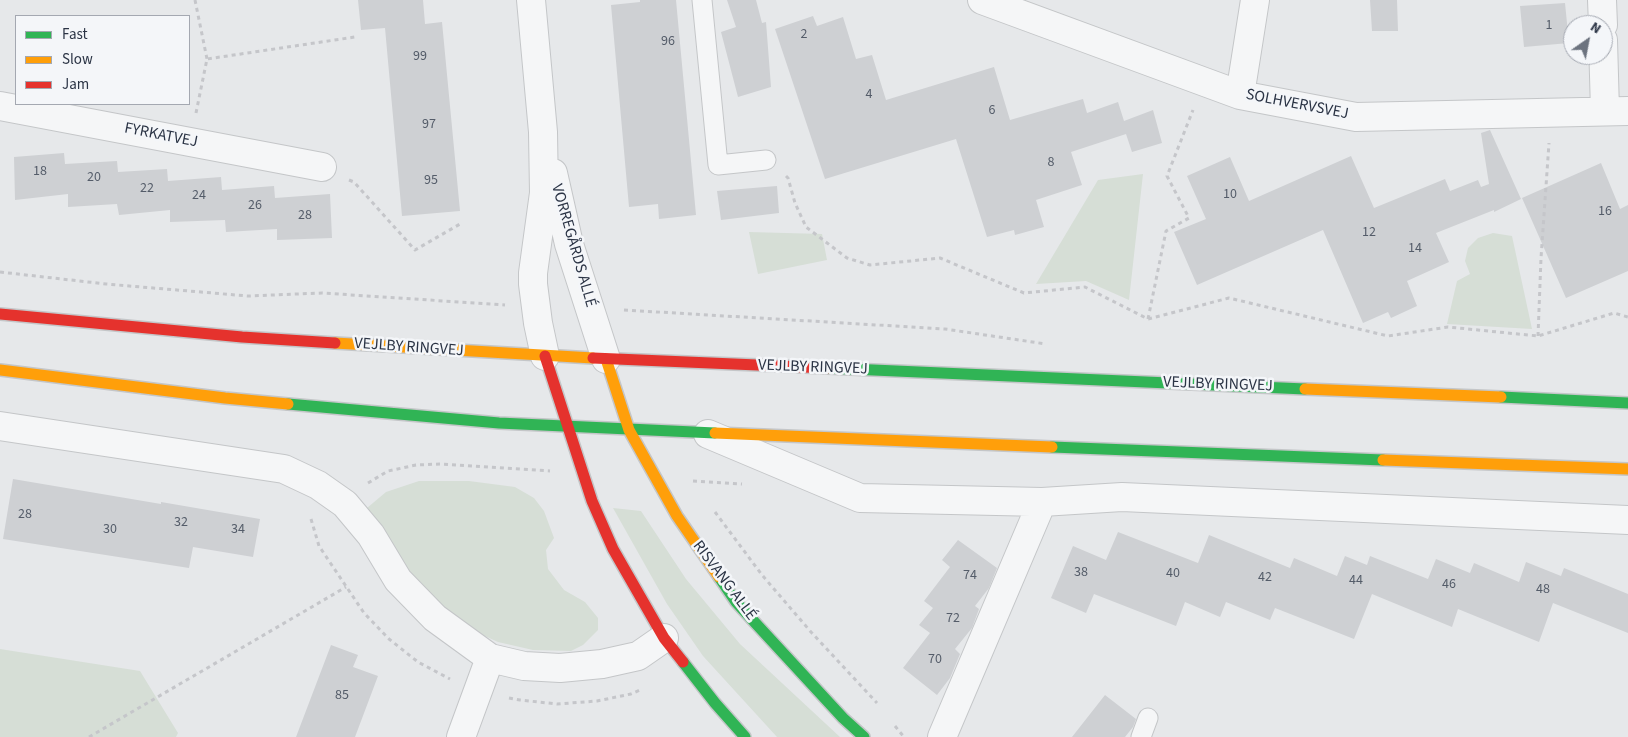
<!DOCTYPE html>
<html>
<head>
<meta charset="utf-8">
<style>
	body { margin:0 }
	#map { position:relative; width:1628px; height:737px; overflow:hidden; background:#e6e8ea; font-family:"Source Sans 3",sans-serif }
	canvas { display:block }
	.legend { position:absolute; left:15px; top:15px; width:175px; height:90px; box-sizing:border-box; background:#f4f6f9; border:1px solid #a4a8b1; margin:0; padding:6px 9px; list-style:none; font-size:15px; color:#2b3445 }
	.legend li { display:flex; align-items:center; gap:10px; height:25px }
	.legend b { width:25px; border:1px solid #a4a8b1 }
	.north { position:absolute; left:1563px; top:15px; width:50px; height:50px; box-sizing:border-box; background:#f4f6f9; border:1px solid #a4a8b1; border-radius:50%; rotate:33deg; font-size:14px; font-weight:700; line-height:20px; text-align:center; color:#2b3445 }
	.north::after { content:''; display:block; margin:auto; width:18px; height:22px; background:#6c737f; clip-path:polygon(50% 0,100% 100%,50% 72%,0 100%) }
</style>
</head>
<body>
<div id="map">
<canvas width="1628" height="737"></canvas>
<ul class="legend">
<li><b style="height:6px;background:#30b455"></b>Fast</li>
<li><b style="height:6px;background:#ff9f0a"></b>Slow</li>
<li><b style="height:6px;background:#e5322d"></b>Jam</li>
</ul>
<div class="north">N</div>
</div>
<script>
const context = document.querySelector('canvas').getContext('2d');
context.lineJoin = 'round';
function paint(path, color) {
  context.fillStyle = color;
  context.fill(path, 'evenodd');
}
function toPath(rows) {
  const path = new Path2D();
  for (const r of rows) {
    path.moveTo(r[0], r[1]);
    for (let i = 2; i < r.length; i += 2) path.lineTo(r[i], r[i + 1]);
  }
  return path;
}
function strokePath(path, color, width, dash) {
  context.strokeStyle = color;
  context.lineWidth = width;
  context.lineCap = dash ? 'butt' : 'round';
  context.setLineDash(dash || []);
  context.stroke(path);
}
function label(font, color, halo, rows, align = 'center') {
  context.font = font + ' "Source Sans 3",sans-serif';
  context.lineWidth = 5;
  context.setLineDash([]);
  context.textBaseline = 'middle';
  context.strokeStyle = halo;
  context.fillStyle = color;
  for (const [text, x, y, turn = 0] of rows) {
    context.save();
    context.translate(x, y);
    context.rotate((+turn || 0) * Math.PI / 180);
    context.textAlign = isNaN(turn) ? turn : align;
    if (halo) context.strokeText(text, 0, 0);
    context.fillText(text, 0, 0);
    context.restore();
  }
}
paint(toPath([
	[1143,174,1129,300,1086,281,1036,284,1098,180],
	[749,232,822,234,827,260,758,274],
	[1493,233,1512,236,1532,329,1447,324,1457,281,1470,274,1465,261,1468,248,1478,238],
	[419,481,469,481,515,487,534,498,544,511,554,538,546,550,548,569,564,590,585,602,598,618,598,630,583,645,571,651,533,650,498,642,474,631,444,610,403,566,392,542,367,508,386,492],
	[613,508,641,511,686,579,740,644,840,737,777,737,703,656,667,604],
	[0,649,140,671,178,733,176,737,0,737]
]), '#d6ded6');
paint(toPath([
	[358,0,423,0,425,24,442,22,460,211,402,216,385,28,361,30],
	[640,0,676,0,696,215,659,219,658,204,629,207,611,5,640,2],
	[727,0,756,0,762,23,766,22,771,87,738,97,721,32,736,27],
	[1370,0,1397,0,1398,31,1372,31],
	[1565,3,1569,43,1524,47,1520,6],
	[813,16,817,26,843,17,856,59,872,55,886,100,994,67,1010,120,1083,99,1087,113,1118,102,1124,121,1153,110,1162,143,1132,152,1126,134,1071,152,1082,185,1036,200,1044,227,1015,235,1014,230,987,237,956,139,825,179,775,29],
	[1490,130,1521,199,1494,212,1494,210,1436,233,1449,262,1407,281,1417,306,1391,318,1388,312,1363,323,1323,230,1197,285,1174,232,1206,219,1187,176,1230,157,1249,201,1351,156,1374,208,1445,179,1450,191,1478,180,1481,187,1489,184,1481,133],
	[64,153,65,164,117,161,118,172,167,169,168,181,221,177,222,190,274,186,275,198,330,194,332,238,277,240,277,229,226,232,225,220,170,222,170,210,119,215,117,204,68,207,68,194,15,200,14,157],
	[1601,163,1620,209,1628,205,1628,271,1566,298,1522,198],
	[777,186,779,213,721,220,717,191],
	[13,479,161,504,161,502,260,519,253,557,193,547,189,568,3,539],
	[1118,532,1198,563,1209,535,1290,568,1294,558,1337,576,1345,556,1367,565,1370,556,1428,579,1436,559,1470,573,1474,563,1519,582,1526,562,1561,576,1564,568,1628,594,1628,633,1553,603,1539,642,1458,609,1452,627,1372,594,1354,639,1275,608,1270,620,1226,602,1220,617,1185,602,1176,626,1094,594,1086,613,1051,598,1073,546,1106,560],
	[958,540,997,568,989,588,975,606,979,609,972,628,955,649,960,654,950,678,937,695,903,668,930,633,919,625,933,608,924,601,950,567,942,560],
	[331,645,358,655,353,667,378,676,355,737,296,737],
	[1105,695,1136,719,1133,727,1125,737,1072,737]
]), '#ced0d3');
const lane = toPath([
	[702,0,718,165,766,160],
	[1141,737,1148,718]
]);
const street = toPath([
	[531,0,543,132,544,193,533,273,533,284,538,323,545,356],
	[982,0,1240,95,1356,117,1628,111],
	[1602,0,1603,25],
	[1603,40,1605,111],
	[1240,95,1255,0],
	[0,106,322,167],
	[553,173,569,244,606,359],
	[0,426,284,469,318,485,345,504,371,535,398,580,435,618,490,658,524,666,560,668,602,664,638,656,664,638],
	[708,434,860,498,1042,502,1122,497,1628,520],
	[461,737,490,658],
	[942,737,1042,502]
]);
const fast = toPath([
	[828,368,1305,389],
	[1501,397,1628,403],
	[288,404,499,423,715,433],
	[1052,447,1383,460],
	[719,577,736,602,843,718,864,737],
	[683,662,715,703,745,737]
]);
const slow = toPath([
	[335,343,593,358],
	[606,359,629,430,677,516,719,577],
	[0,370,225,398,288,404],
	[1305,389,1501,397],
	[715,433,1052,447],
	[1383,460,1628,469]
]);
const jam = toPath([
	[0,314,242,337,335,343],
	[545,356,592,501,613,549,664,638,683,662],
	[593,358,828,368]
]);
strokePath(lane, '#c4c6c8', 21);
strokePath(street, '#c4c6c8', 30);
strokePath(fast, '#c4c6c8', 14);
strokePath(slow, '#c4c6c8', 14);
strokePath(jam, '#c4c6c8', 14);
strokePath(toPath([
	[195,0,207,59],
	[196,113,207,59,355,37],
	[786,176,788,178,795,203,806,227,847,258,870,265,940,258,1024,293,1085,287,1148,319,1229,298,1388,336,1448,327,1538,336,1614,313,1628,317],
	[349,180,354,182,415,250,460,224],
	[0,272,106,284,248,296,322,293,505,305],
	[624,310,945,329,1046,344],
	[1148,319,1166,231,1189,218,1167,176,1193,110],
	[1538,336,1541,258,1549,143],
	[693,481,742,484],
	[368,483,388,471,416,465,441,464,550,471],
	[715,512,762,575,811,632,877,703],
	[311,519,319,546,364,613,389,639,418,662,450,679],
	[509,698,520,700,557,704,597,701,631,694,640,690],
	[895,726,904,737],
	[89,737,346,587]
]), '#c5c6ca', 3, [4, 4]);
strokePath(lane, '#f5f6f7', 19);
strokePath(street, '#f5f6f7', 28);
strokePath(fast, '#30b455', 11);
strokePath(slow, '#ff9f0a', 11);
strokePath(jam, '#e5322d', 11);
label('14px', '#545c69', null, [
	["1",1549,26],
	["2",804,35],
	["96",668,42],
	["99",420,57],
	["4",869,95],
	["6",992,111],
	["97",429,125],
	["8",1051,163],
	["18",40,172],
	["20",94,178],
	["95",431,181],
	["22",147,189],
	["10",1230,195],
	["24",199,196],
	["26",255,206],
	["16",1605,212],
	["28",305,216],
	["12",1369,233],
	["14",1415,249],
	["28",25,515],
	["32",181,523],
	["30",110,530],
	["34",238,530],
	["38",1081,573],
	["40",1173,574],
	["74",970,576],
	["42",1265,578],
	["44",1356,581],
	["46",1449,585],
	["48",1543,590],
	["72",953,619],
	["70",935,660],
	["85",342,696]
]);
label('16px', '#2b3445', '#f4f6f9', [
	["SOLHVERVSVEJ",1297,105,11],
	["FYRKATVEJ",161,136,11],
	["VORREGÅRDS ALLÉ",573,246,74],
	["VEJLBY RINGVEJ",409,348,4],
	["VEJLBY RINGVEJ",813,368,2],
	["VEJLBY RINGVEJ",1218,385,2],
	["RISVANG ALLÉ",724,581,53]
]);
</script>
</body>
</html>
